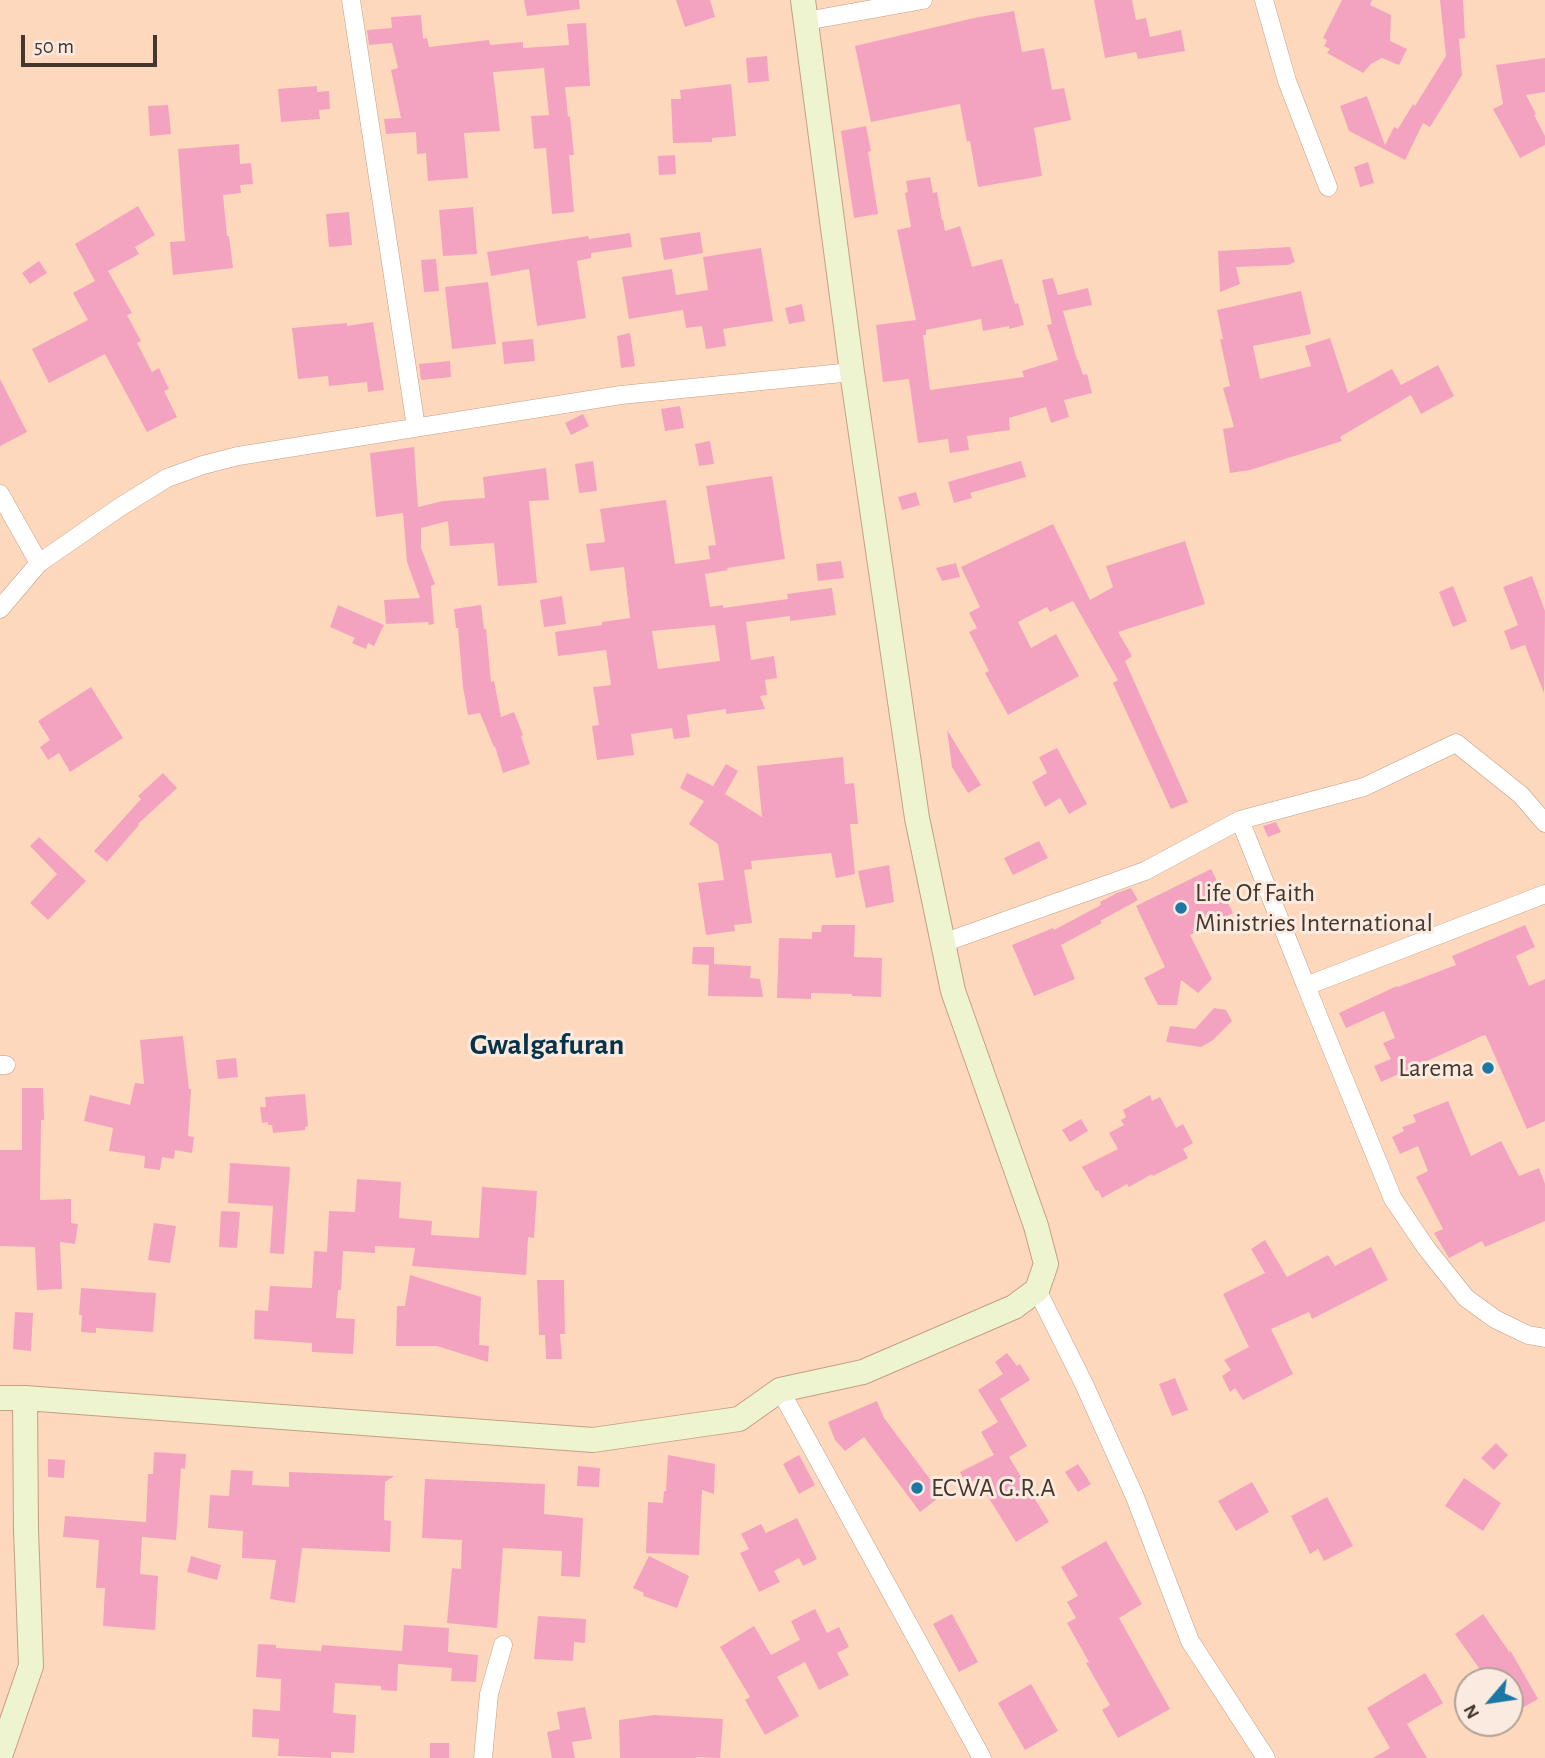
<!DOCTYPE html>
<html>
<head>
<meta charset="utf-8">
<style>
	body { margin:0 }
	#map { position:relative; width:1545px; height:1758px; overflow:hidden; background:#fed8bd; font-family:"Alegreya Sans",sans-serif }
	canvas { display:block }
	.north { position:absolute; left:1454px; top:1667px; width:70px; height:70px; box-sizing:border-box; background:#faeadf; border:2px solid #b2a297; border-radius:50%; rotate:241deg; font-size:19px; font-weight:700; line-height:28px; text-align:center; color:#46372c }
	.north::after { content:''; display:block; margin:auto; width:24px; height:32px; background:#1c77a5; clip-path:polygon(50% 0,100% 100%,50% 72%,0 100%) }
	.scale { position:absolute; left:21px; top:35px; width:136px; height:32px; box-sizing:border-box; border:4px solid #46372c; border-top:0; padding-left:9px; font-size:21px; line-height:24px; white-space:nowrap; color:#46372c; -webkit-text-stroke:5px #faeadf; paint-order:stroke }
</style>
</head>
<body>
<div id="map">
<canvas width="1545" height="1758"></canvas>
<div class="north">N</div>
<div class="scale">50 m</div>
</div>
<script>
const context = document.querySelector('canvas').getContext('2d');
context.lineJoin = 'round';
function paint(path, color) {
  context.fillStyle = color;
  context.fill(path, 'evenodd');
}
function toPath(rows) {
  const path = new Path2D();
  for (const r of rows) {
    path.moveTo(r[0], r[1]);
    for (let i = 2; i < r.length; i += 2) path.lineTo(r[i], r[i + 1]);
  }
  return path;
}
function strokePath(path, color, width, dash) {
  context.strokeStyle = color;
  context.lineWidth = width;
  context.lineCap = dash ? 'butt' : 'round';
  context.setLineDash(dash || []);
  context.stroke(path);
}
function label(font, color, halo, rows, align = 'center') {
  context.font = font + ' "Alegreya Sans",sans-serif';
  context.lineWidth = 6;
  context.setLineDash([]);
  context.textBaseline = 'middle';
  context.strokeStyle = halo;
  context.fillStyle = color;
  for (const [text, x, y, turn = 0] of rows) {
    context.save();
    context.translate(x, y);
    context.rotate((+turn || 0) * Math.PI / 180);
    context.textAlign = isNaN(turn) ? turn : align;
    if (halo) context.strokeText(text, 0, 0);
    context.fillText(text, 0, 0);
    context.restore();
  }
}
paint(toPath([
	[524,0,579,0,580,9,527,16],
	[676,0,710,0,715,17,685,27],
	[1094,0,1132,0,1136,20,1146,18,1150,37,1181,30,1185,51,1138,59,1136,52,1105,58],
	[1342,0,1372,0,1370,5,1391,15,1390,41,1407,49,1399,65,1382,58,1371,64,1363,73,1327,53,1330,49,1324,46,1327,40,1323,38],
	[1440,0,1463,0,1465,38,1459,39,1462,75,1430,127,1423,123,1405,160,1349,131,1340,106,1367,96,1385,145,1394,127,1398,129,1413,104,1415,106,1446,56],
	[1014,11,1022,52,1044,48,1052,90,1064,88,1071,120,1034,128,1042,176,978,187,970,141,967,142,960,104,871,122,855,46,974,18],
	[421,15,423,39,427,38,429,47,489,40,490,45,523,42,523,48,569,45,567,24,586,23,590,86,565,87,568,117,570,116,574,155,569,155,574,212,552,214,546,148,534,149,531,116,549,115,544,68,493,72,500,131,464,133,468,178,428,181,426,153,417,154,416,132,386,134,384,119,401,118,391,70,398,68,392,43,369,45,367,30,392,28,391,17],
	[767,56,769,81,748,83,746,58],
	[1545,58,1545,92,1526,95,1536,114,1534,115,1545,136,1545,145,1520,158,1493,109,1503,104,1496,65],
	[731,84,736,136,712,138,712,142,673,143,671,99,681,99,680,90],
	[317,86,317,92,329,91,330,109,319,110,320,119,281,122,278,89],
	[168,105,171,134,150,136,148,106],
	[866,126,871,151,868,152,878,214,854,218,841,131],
	[239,144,240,164,251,163,253,184,240,185,241,193,223,195,227,236,229,236,233,268,173,275,170,242,185,241,178,149],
	[675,155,676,174,659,175,658,156],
	[1368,162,1374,183,1360,187,1354,167],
	[930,177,933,193,937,192,942,220,943,220,945,231,960,226,972,267,1002,259,1015,304,1018,303,1024,325,1009,329,1009,326,983,331,981,319,926,330,926,335,923,335,930,390,1024,377,1022,371,1058,360,1047,325,1052,324,1042,280,1053,278,1058,295,1088,288,1092,305,1063,311,1077,360,1078,360,1083,375,1087,374,1092,393,1064,400,1069,417,1051,423,1046,407,1009,418,1010,430,967,436,969,450,950,453,948,439,918,443,909,379,883,382,876,325,916,320,897,230,911,227,905,193,908,192,906,181],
	[138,206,155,235,135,247,139,254,108,271,132,313,127,315,141,341,137,343,152,372,159,368,169,389,164,391,177,417,147,432,105,354,49,383,32,349,88,320,73,293,95,281,75,244],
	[473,207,477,254,443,256,439,210],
	[349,212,352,245,329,247,326,214],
	[700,232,703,253,664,260,660,238],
	[630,233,632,247,591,253,591,258,577,261,586,318,537,326,529,269,491,276,487,252,588,236,589,239],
	[1290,247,1295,262,1288,265,1236,267,1240,284,1220,292,1218,251],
	[761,248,773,321,723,329,726,346,706,349,702,326,686,328,683,310,629,319,622,277,672,269,676,295,708,290,703,257],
	[436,259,439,291,424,292,421,260],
	[39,261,47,273,30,284,22,273],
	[488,282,496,344,452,349,445,287],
	[1301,291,1311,334,1253,346,1260,379,1311,366,1305,346,1330,338,1348,393,1392,369,1401,385,1438,365,1454,396,1421,414,1411,395,1340,437,1342,441,1250,470,1230,473,1223,429,1234,427,1223,388,1230,386,1220,339,1223,339,1217,310],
	[802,304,805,321,789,324,785,308],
	[373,322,384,390,368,392,367,382,329,386,328,376,298,379,292,328,347,323,347,326],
	[630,333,635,366,621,368,617,336],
	[533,339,535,361,504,364,502,342],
	[450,361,451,377,421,380,419,364],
	[0,379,27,432,0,446],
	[680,406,684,428,665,431,661,409],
	[583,414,589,426,571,435,565,423],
	[710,441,714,464,699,466,695,444],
	[414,447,418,507,443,501,485,498,483,477,546,468,549,500,529,501,537,583,498,586,494,543,450,546,448,521,421,528,421,548,435,584,431,586,434,624,429,625,428,622,386,624,384,600,420,598,407,562,403,513,376,517,370,453],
	[593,461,597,491,579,493,575,464],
	[1021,461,1026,477,970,493,972,498,954,503,948,482],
	[772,476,785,559,727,568,728,570,705,574,710,607,723,605,723,608,788,599,787,594,832,588,836,615,790,621,790,616,746,622,751,660,774,656,777,678,765,680,767,695,760,696,765,709,726,714,726,709,687,715,690,737,674,739,672,728,631,734,634,755,597,760,592,726,599,725,593,687,611,685,606,650,558,656,555,632,602,625,602,622,630,618,624,567,590,571,586,544,605,542,600,509,666,500,675,564,710,559,708,546,716,545,706,486],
	[715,625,720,661,658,669,652,631],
	[916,492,920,505,902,510,898,497],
	[1053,524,1090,600,1113,587,1106,566,1185,541,1205,604,1118,632,1132,656,1125,661,1188,802,1171,809,1113,683,1118,680,1073,601,1050,612,1047,607,1018,622,1031,648,1056,634,1079,676,1008,715,985,673,989,671,969,632,977,628,969,613,980,607,961,567],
	[841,561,844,578,818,581,816,564],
	[956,563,960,577,942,581,936,568],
	[1532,576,1545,611,1544,693,1525,645,1511,650,1504,631,1518,625,1503,587],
	[1453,586,1467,621,1453,627,1439,592],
	[562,596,566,624,544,627,540,600],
	[338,605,384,625,374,646,368,643,366,649,352,643,355,638,330,627],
	[481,605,484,629,486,629,491,682,494,681,501,717,514,712,523,735,521,736,530,764,503,773,495,746,494,747,480,713,468,715,463,687,458,628,456,628,454,609],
	[91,687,123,738,70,772,59,753,48,760,40,747,50,740,38,721],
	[947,730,981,785,968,793,952,767],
	[1057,748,1087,804,1069,814,1060,798,1045,807,1032,782,1047,773,1039,757],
	[843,757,845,784,854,783,858,824,850,824,855,874,836,878,831,853,751,861,752,869,744,870,752,923,734,925,735,931,706,935,698,883,724,880,718,844,689,824,704,801,680,788,687,773,713,786,726,764,738,771,725,794,762,817,757,766],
	[163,773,177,788,138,824,139,825,107,862,94,851,141,799,138,796],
	[1276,822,1281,832,1268,837,1263,826],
	[39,837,86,881,48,920,30,903,57,874,30,846],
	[1039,841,1048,858,1013,875,1004,858],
	[889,865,894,902,866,908,858,871],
	[1211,869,1233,913,1190,935,1212,979,1198,993,1181,980,1177,1005,1158,1005,1144,978,1165,967,1136,906],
	[1131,888,1138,900,1100,921,1102,923,1061,945,1075,979,1034,996,1012,945,1053,928,1054,930,1101,905,1100,902,1117,893],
	[822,925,855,925,854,957,882,958,881,997,852,996,852,994,811,993,811,999,777,998,779,938,812,939,812,932,821,932],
	[1525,925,1535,947,1516,956,1529,986,1545,979,1545,1121,1527,1129,1486,1036,1484,1035,1381,1082,1374,1066,1391,1059,1383,1043,1395,1038,1384,1011,1346,1028,1339,1013,1397,986,1398,987,1456,965,1452,956],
	[693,947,714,947,714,964,751,966,750,978,760,979,763,997,708,996,709,965,692,964],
	[1214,1008,1226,1010,1232,1021,1213,1040,1201,1047,1166,1042,1170,1026,1195,1029],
	[183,1036,189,1089,191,1089,188,1136,194,1137,192,1153,175,1150,174,1159,162,1157,160,1170,144,1168,145,1156,109,1151,113,1128,84,1121,90,1095,130,1105,135,1083,144,1084,140,1040],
	[236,1058,238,1077,218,1079,216,1060],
	[22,1088,43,1088,44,1120,41,1120,40,1200,71,1199,71,1223,78,1224,75,1244,60,1242,62,1289,37,1290,35,1247,0,1246,0,1150,22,1150],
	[305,1094,308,1126,305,1127,305,1130,273,1133,272,1125,268,1125,268,1122,262,1123,260,1107,266,1107,265,1097],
	[1150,1095,1152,1101,1160,1097,1176,1128,1183,1124,1193,1143,1183,1149,1188,1158,1153,1176,1152,1174,1129,1187,1127,1184,1102,1198,1098,1190,1096,1191,1082,1167,1118,1149,1109,1133,1124,1125,1121,1120,1126,1117,1123,1110],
	[1448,1101,1471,1156,1501,1141,1519,1176,1539,1168,1545,1184,1545,1221,1485,1247,1482,1241,1449,1258,1434,1233,1443,1229,1416,1177,1428,1171,1418,1146,1400,1154,1392,1137,1404,1131,1402,1127,1416,1122,1413,1115],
	[1081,1119,1088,1131,1070,1142,1062,1130],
	[230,1163,290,1167,284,1254,270,1253,273,1206,228,1203],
	[357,1179,401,1182,399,1218,432,1221,431,1235,479,1238,482,1187,537,1191,534,1238,528,1237,526,1275,412,1266,415,1248,375,1246,375,1253,343,1251,341,1290,338,1290,336,1318,355,1319,353,1354,312,1352,312,1343,254,1339,255,1310,268,1311,270,1286,312,1288,314,1251,327,1252,329,1211,355,1212],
	[221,1211,240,1212,237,1248,219,1247],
	[154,1223,176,1226,170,1263,148,1260],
	[1265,1240,1287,1277,1328,1255,1335,1266,1371,1247,1388,1280,1312,1319,1309,1312,1271,1329,1293,1374,1243,1400,1235,1388,1230,1392,1222,1376,1231,1370,1224,1360,1249,1347,1223,1294,1265,1273,1251,1249],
	[410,1275,481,1297,479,1345,489,1346,488,1362,437,1346,396,1346,397,1306,405,1306],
	[537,1280,564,1280,565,1334,560,1334,562,1359,546,1359,545,1335,539,1335],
	[81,1288,156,1293,153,1332,96,1328,96,1333,81,1332,82,1315,79,1315],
	[15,1312,33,1313,31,1351,13,1349],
	[1007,1353,1017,1366,1020,1364,1030,1380,1000,1399,1027,1446,1009,1457,1049,1522,1016,1542,977,1479,966,1484,960,1472,994,1455,981,1432,998,1422,978,1390,1003,1374,995,1362],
	[1175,1378,1188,1410,1172,1416,1159,1384],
	[877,1401,884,1418,942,1495,920,1512,864,1437,845,1451,835,1440,828,1422],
	[1496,1443,1508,1455,1494,1470,1481,1458],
	[154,1452,186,1454,185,1469,181,1468,176,1540,142,1537,140,1574,158,1576,155,1630,103,1626,105,1588,96,1588,99,1540,63,1537,65,1516,146,1522,148,1474,153,1474],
	[668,1455,715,1464,714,1494,702,1490,699,1555,646,1553,648,1502,663,1503,664,1491,666,1491],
	[799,1455,815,1485,799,1494,783,1464],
	[48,1459,65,1460,64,1478,48,1477],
	[1078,1464,1091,1484,1078,1492,1065,1472],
	[578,1466,600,1468,599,1487,577,1486],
	[231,1470,253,1471,252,1485,289,1487,289,1472,394,1476,385,1482,384,1520,391,1521,390,1552,302,1548,295,1603,270,1599,276,1560,242,1558,243,1531,208,1528,210,1495,229,1496],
	[1464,1478,1501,1503,1483,1531,1445,1506],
	[425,1479,545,1484,544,1514,583,1518,580,1577,561,1576,562,1551,503,1548,497,1628,447,1623,452,1568,461,1569,462,1540,422,1538],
	[1252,1482,1269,1512,1236,1531,1218,1501],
	[1327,1497,1353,1546,1324,1561,1318,1549,1310,1554,1291,1516],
	[797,1518,817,1559,803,1566,799,1558,774,1571,780,1582,759,1592,740,1553,749,1549,741,1534,761,1524,766,1533],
	[1106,1541,1142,1604,1119,1618,1170,1709,1118,1738,1102,1710,1110,1705,1086,1663,1089,1662,1067,1623,1076,1618,1067,1602,1078,1596,1061,1567],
	[191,1556,221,1565,217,1580,187,1572],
	[649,1556,689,1576,677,1608,643,1596,644,1593,633,1588],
	[815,1609,827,1633,839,1627,849,1647,837,1653,849,1675,819,1690,805,1662,777,1677,799,1716,765,1735,745,1700,750,1697,720,1647,754,1626,771,1655,800,1640,791,1621],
	[952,1614,978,1662,959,1672,933,1624],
	[1483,1614,1510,1653,1510,1650,1538,1699,1510,1715,1510,1681,1488,1681,1455,1634],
	[538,1616,586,1619,585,1643,574,1642,573,1661,534,1659],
	[404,1625,449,1628,448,1652,478,1655,476,1682,451,1681,452,1668,398,1664,397,1691,381,1690,381,1686,335,1683,333,1713,356,1715,354,1753,331,1752,331,1758,278,1756,279,1739,252,1737,253,1709,280,1711,281,1679,256,1677,258,1644,276,1645,276,1648,321,1651,322,1645,402,1651],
	[1425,1673,1443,1703,1407,1724,1427,1758,1373,1758,1390,1748,1367,1708],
	[1031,1684,1058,1731,1025,1750,998,1703],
	[585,1707,592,1739,572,1742,575,1758,552,1758,547,1732,560,1729,557,1712],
	[654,1715,723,1719,720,1758,696,1757,696,1758,620,1758,619,1720],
	[430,1743,449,1743,449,1758,430,1758]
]), '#f3a3bf');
const street = toPath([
	[351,0,416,427],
	[1264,0,1287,81,1328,187],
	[806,21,923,0],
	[0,494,39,563],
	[0,609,39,563,120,507,167,478,203,465,238,456,621,395,852,372],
	[1240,820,1364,787,1456,743,1521,795,1545,823],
	[943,943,1145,871,1240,820,1306,986,1545,894],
	[1306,986,1393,1199,1427,1249,1466,1298,1495,1319,1528,1335,1545,1338],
	[0,1065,6,1065],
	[1037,1290,1084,1384,1135,1497,1190,1641,1266,1758],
	[780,1390,982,1758],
	[483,1758,489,1694,503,1645]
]);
const secondary = toPath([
	[0,1398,25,1398,593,1440,739,1419,780,1390,863,1372,1014,1307,1037,1290,1046,1264,1036,1226,953,991,917,818,852,372,803,0],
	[0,1756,31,1666,26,1530,25,1398]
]);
strokePath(street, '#c39f86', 19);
strokePath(secondary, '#c39f86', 26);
strokePath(street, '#fff', 18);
strokePath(secondary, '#eef4d0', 24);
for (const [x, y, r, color] of [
	[1181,908,7,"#1c77a5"],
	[1488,1068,7,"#1c77a5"],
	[917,1488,7,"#1c77a5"]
]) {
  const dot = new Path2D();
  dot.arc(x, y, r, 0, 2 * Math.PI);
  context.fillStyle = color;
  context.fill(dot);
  strokePath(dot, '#faeadf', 2.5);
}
label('26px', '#46372c', '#faeadf', [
	["Life Of Faith",1195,893],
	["Ministries International",1195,923],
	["Larema",1474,1068,"right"],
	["ECWA G.R.A",931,1488]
], 'left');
label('bold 30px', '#073248', '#faeadf', [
	["Gwalgafuran",547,1045]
]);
</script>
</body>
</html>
